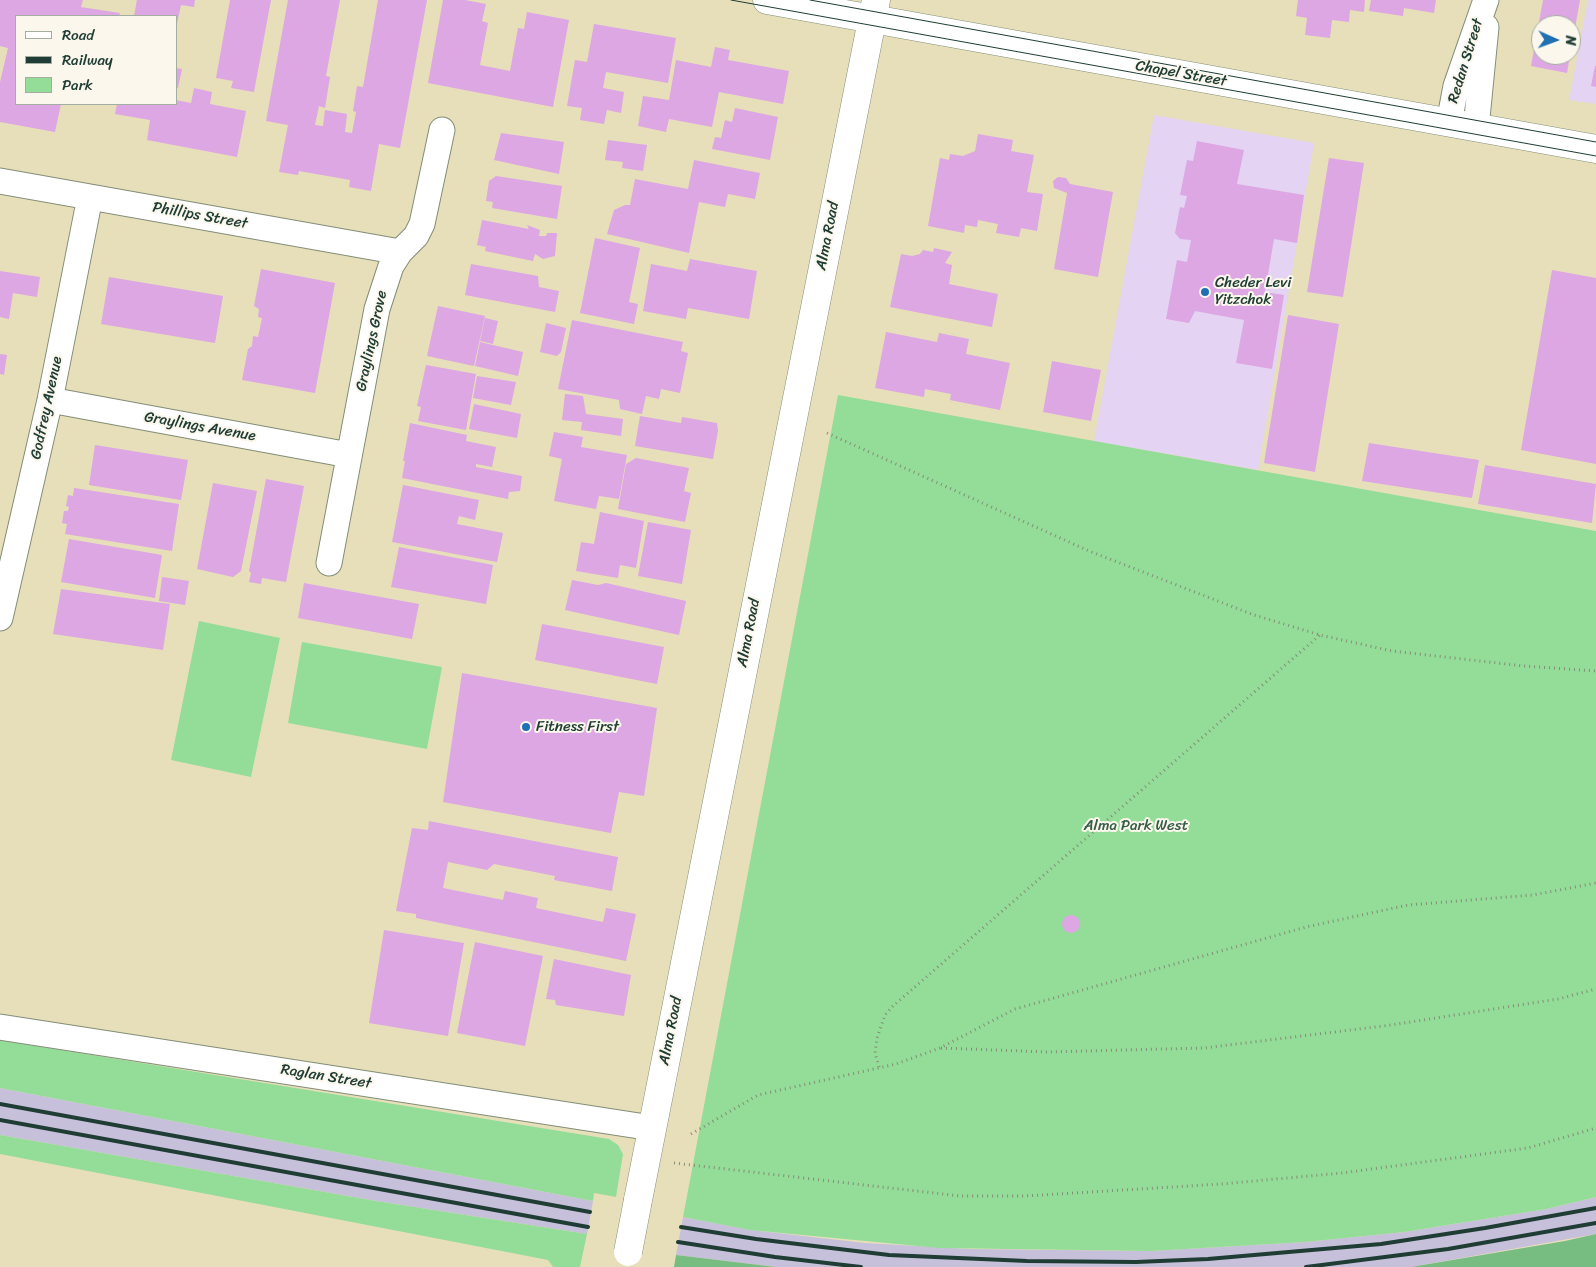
<!DOCTYPE html>
<html>
<head>
<meta charset="utf-8">
<style>
	body { margin:0 }
	#map { position:relative; width:1596px; height:1267px; overflow:hidden; background:#e7dfba; font-family:Sriracha,sans-serif }
	canvas { display:block }
	.legend { position:absolute; left:15px; top:15px; width:162px; height:90px; box-sizing:border-box; background:#fbf7ec; border:1px solid #a3ada2; margin:0; padding:6px 9px; list-style:none; font-size:15px; color:#1f3d34 }
	.legend li { display:flex; align-items:center; gap:10px; height:25px }
	.legend b { width:25px; border:1px solid #a3ada2 }
	.north { position:absolute; left:1531px; top:15px; width:50px; height:50px; box-sizing:border-box; background:#fbf7ec; border:1px solid #a3ada2; border-radius:50%; rotate:92deg; font-size:14px; font-weight:700; line-height:20px; text-align:center; color:#1f3d34 }
	.north::after { content:''; display:block; margin:auto; width:18px; height:22px; background:#1f6fb2; clip-path:polygon(50% 0,100% 100%,50% 72%,0 100%) }
</style>
</head>
<body>
<div id="map">
<canvas width="1596" height="1267"></canvas>
<ul class="legend">
<li><b style="height:6px;background:#fff"></b>Road</li>
<li><b style="height:6px;background:#1f3d34"></b>Railway</li>
<li><b style="height:14px;background:#94dd98"></b>Park</li>
</ul>
<div class="north">N</div>
</div>
<script>
const context = document.querySelector('canvas').getContext('2d');
context.lineJoin = 'round';
function paint(path, color) {
  context.fillStyle = color;
  context.fill(path, 'evenodd');
}
function toPath(rows) {
  const path = new Path2D();
  for (const r of rows) {
    if (r.length === 3) {
      path.moveTo(r[0] + r[2], r[1]);
      path.arc(r[0], r[1], r[2], 0, 2 * Math.PI);
      continue;
    }
    path.moveTo(r[0], r[1]);
    for (let i = 2; i < r.length; i += 2) path.lineTo(r[i], r[i + 1]);
  }
  return path;
}
function strokePath(path, color, width, dash) {
  context.strokeStyle = color;
  context.lineWidth = width;
  context.lineCap = dash ? 'butt' : 'round';
  context.setLineDash(dash || []);
  context.stroke(path);
}
function label(font, color, halo, rows, align = 'center') {
  context.font = font + ' Sriracha,sans-serif';
  context.lineWidth = 4;
  context.setLineDash([]);
  context.textBaseline = 'middle';
  context.strokeStyle = halo;
  context.fillStyle = color;
  for (const [text, x, y, turn = 0] of rows) {
    context.save();
    context.translate(x, y);
    context.rotate((+turn || 0) * Math.PI / 180);
    context.textAlign = isNaN(turn) ? turn : align;
    if (halo) context.strokeText(text, 0, 0);
    context.fillText(text, 0, 0);
    context.restore();
  }
}
paint(toPath([
	[1588,0,1596,0,1596,104,1569,100],
	[1154,115,1314,143,1258,470,1094,441]
]), '#e4d3f2');
paint(toPath([
	[0,1088,593,1201,587,1234,376,1201,0,1135],
	[1596,1197,1596,1234,1411,1267,776,1267,676,1255,683,1217,751,1230,865,1243,969,1249,1151,1251,1305,1242,1404,1232,1546,1209]
]), '#c6c0da');
paint(toPath([
	[838,395,1596,531,1596,1197,1546,1209,1404,1232,1305,1242,1151,1251,939,1248,750,1230,683,1217],
	[199,621,280,638,251,777,171,760],
	[302,642,442,667,427,749,288,723],
	[0,1040,609,1139,618,1145,623,1154,616,1197,594,1193,593,1201,0,1088],
	[0,1135,376,1201,587,1234,580,1267,553,1267,548,1260,0,1154]
]), '#94dd98');
paint(toPath([
	[1596,1234,1596,1267,1411,1267,1565,1241],
	[676,1255,776,1267,674,1267]
]), '#77bc80');
paint(toPath([
	[0,0,83,0,81,7,120,13,119,16,16,16,16,104,61,104,55,132,0,122,0,82,8,48,0,46],
	[137,0,195,0,194,7,181,5,177,24,176,16,134,16],
	[230,0,271,0,254,92,231,88,233,81,216,78],
	[288,0,340,0,326,76,330,77,325,108,319,106,315,125,323,126,325,110,347,114,345,132,352,133,356,112,353,111,357,86,363,87,378,0,427,0,400,148,379,144,371,191,349,187,350,180,299,171,298,175,279,172,288,125,266,121],
	[443,0,465,0,486,4,482,21,488,23,480,65,510,71,518,28,524,29,527,12,569,20,553,107,428,83],
	[1298,0,1365,0,1364,12,1350,10,1349,22,1332,20,1330,38,1305,35,1307,18,1296,16],
	[1371,0,1436,0,1434,13,1404,8,1403,16,1369,11],
	[1543,0,1580,0,1572,45,1571,25,1541,25,1541,55,1570,55,1567,73,1531,66],
	[594,24,676,38,668,83,606,72,603,88,624,92,621,113,607,110,604,124,580,120,582,108,567,106,575,60,587,62],
	[715,47,730,50,728,60,789,71,783,104,719,92,712,127,669,119,666,132,638,126,643,96,669,100,676,60,711,67],
	[1595,66,1596,66,1596,87,1591,86],
	[176,68,182,69,178,88,176,88],
	[194,88,212,92,210,104,246,111,237,157,147,140,150,120,115,114,117,104,176,104,176,100,191,103],
	[735,108,778,117,770,160,712,149,715,137,721,138,725,120,732,122],
	[501,133,564,142,559,174,494,160],
	[978,134,1013,140,1011,151,1034,155,1027,192,1043,194,1037,231,1021,228,1019,237,996,233,998,224,978,220,977,227,965,225,964,233,928,226,940,158,949,160,950,154,963,156,975,151],
	[608,140,647,145,643,171,622,168,623,162,605,160],
	[1197,141,1244,150,1237,184,1304,195,1297,243,1274,239,1265,292,1284,295,1272,369,1236,363,1244,320,1195,311,1189,323,1166,319,1177,260,1187,262,1191,240,1180,239,1175,233,1180,207,1184,208,1187,196,1180,195,1187,160,1193,161],
	[1329,158,1364,163,1343,297,1307,292],
	[694,160,760,173,755,199,728,194,725,207,699,202,689,253,607,234,614,210,625,205,630,205,635,179,688,189],
	[496,176,562,186,557,219,492,208,493,202,486,201,489,181],
	[1058,177,1066,178,1070,184,1113,192,1098,277,1054,269,1067,193,1054,188,1053,181],
	[482,220,529,229,527,225,540,230,539,236,546,236,547,233,557,233,555,256,543,259,535,254,533,261,485,251,486,247,477,245],
	[595,238,640,248,629,302,638,304,634,324,580,313],
	[934,248,952,252,945,263,952,265,949,284,998,294,992,327,890,307,901,254,912,256,920,254,923,250,933,252],
	[690,259,757,271,749,319,688,308,686,319,643,311,651,264,687,271],
	[471,264,538,276,539,287,559,291,555,312,465,295],
	[261,269,335,283,315,393,242,380,248,349,252,346,253,336,258,337,262,318,258,317,259,309,254,306],
	[1552,270,1596,278,1596,464,1521,450],
	[0,271,40,277,37,297,13,293,9,319,0,317],
	[109,277,223,296,215,343,101,324],
	[438,306,485,316,474,366,427,356],
	[1288,315,1339,324,1315,472,1264,463],
	[485,318,498,321,493,344,480,341],
	[572,320,683,342,681,351,688,353,680,393,661,389,659,399,646,396,642,414,620,409,619,400,558,389],
	[546,323,566,328,561,352,557,356,540,352],
	[886,332,937,342,939,333,969,339,966,354,1010,363,1000,410,950,400,951,394,925,389,924,397,875,388],
	[480,342,523,352,518,376,475,366],
	[0,354,7,355,4,375,0,374],
	[1052,361,1101,370,1091,421,1043,412],
	[426,365,476,374,466,430,418,421,421,407,417,406],
	[477,376,516,382,511,405,473,398],
	[565,394,583,396,586,414,623,419,621,436,581,430,582,422,562,420],
	[474,404,521,414,517,438,469,429],
	[640,416,681,423,682,417,717,423,718,431,713,459,635,446],
	[410,423,467,435,466,441,496,447,492,467,476,464,476,467,522,476,520,491,509,492,508,499,402,478,405,461,403,461],
	[554,432,583,437,581,447,627,455,619,499,599,496,596,509,554,501,562,459,549,456],
	[1369,443,1479,460,1472,498,1362,481],
	[95,445,188,460,181,500,89,485],
	[636,458,689,468,684,491,691,493,685,522,618,509,626,464],
	[1485,465,1596,484,1592,523,1478,504],
	[266,479,304,486,286,582,262,578,261,584,249,582,251,573,249,571],
	[213,483,257,491,241,571,233,577,197,569],
	[403,485,479,500,475,520,459,516,457,524,503,533,497,562,392,542],
	[74,488,179,504,172,551,65,534,67,524,62,523,64,511,68,511,69,507,66,506,68,495,73,496],
	[600,512,644,521,636,568,620,565,618,578,576,571,581,542,594,544],
	[648,522,691,530,682,584,638,576],
	[69,539,162,555,155,598,61,582],
	[399,547,493,565,486,604,391,587],
	[162,577,189,581,185,605,159,601],
	[572,580,598,585,606,583,686,601,679,635,565,610],
	[304,583,419,604,412,639,298,618],
	[61,589,170,604,163,650,53,634],
	[542,624,664,647,657,684,535,660],
	[462,673,657,708,644,796,619,792,611,833,443,802],
	[429,821,618,857,612,891,554,880,555,876,494,864,487,870,448,862,443,888,503,900,505,891,538,898,536,908,603,922,606,908,636,914,626,961,416,918,416,914,396,911,412,828,428,830],
	[1071,924,9],
	[384,930,464,943,448,1036,369,1023],
	[475,942,543,956,525,1046,457,1033],
	[554,959,631,975,624,1016,556,1005,555,1000,546,999]
]), '#dca7e3');
const minor = toPath([
	[1449,123,1456,86,1486,0],
	[1476,128,1486,27],
	[0,181,400,252],
	[50,400,349,455],
	[329,563,377,309,391,266,400,252,416,236,422,224,442,130],
	[0,618,50,400,90,197],
	[0,1027,652,1128]
]);
const tertiary = toPath([
	[767,0,1596,149],
	[638,1200,876,0]
]);
strokePath(minor, '#838e77', 27);
strokePath(tertiary, '#838e77', 29);
strokePath(toPath([
	[827,433,1089,551,1254,615,1320,635,1392,651,1524,666,1596,671],
	[941,1048,1047,1052,1204,1048,1391,1025,1558,999,1596,989],
	[879,1067,875,1053,877,1038,885,1015,893,1006,1320,635],
	[691,1134,758,1095,896,1064,940,1048,1015,1009,1306,927,1408,905,1533,895,1596,883],
	[674,1163,960,1196,1025,1196,1221,1184,1342,1173,1528,1148,1596,1128]
]), '#838e77', 3, [1, 4]);
strokePath(minor, '#fff', 25);
strokePath(tertiary, '#fff', 28);
strokePath(toPath([
	[731,0,1596,156],
	[810,0,1596,142]
]), '#1f3d34', 1);
strokePath(toPath([
	[0,1104,590,1212],
	[0,1120,588,1227],
	[681,1227,756,1239,889,1255,1027,1261,1136,1262,1208,1259,1381,1244,1485,1228,1596,1208],
	[678,1242,775,1257,861,1267],
	[1306,1267,1448,1249,1596,1223]
]), '#1f3d34', 4);
const tertiaryBridge = toPath([
	[628,1252,638,1200]
]);
strokePath(tertiaryBridge, '#838e77', 29, []);
strokePath(tertiaryBridge, '#fff', 28);
for (const [x, y, r, color] of [
	[1205,292,5,"#1f6fb2"],
	[526,727,5,"#1f6fb2"]
]) {
  const dot = new Path2D();
  dot.arc(x, y, r, 0, 2 * Math.PI);
  context.fillStyle = color;
  context.fill(dot);
  strokePath(dot, '#fbf7ec', 2);
}
label('15px', '#1f3d34', '#fbf7ec', [
	["Redan Street",1466,61,-73],
	["Chapel Street",1181,74,10],
	["Phillips Street",200,216,10],
	["Alma Road",828,236,-79],
	["Graylings Grove",372,341,-78],
	["Godfrey Avenue",47,408,-78],
	["Graylings Avenue",200,427,10],
	["Alma Road",749,633,-79],
	["Alma Road",671,1031,-79],
	["Raglan Street",326,1077,9]
]);
label('15px', '#1f3d34', '#fbf7ec', [
	["Cheder Levi",1215,283],
	["Yitzchok",1215,300],
	["Fitness First",536,727]
], 'left');
label('15px', '#365d48', '#fbf7ec', [
	["Alma Park West",1136,826]
]);
</script>
</body>
</html>
